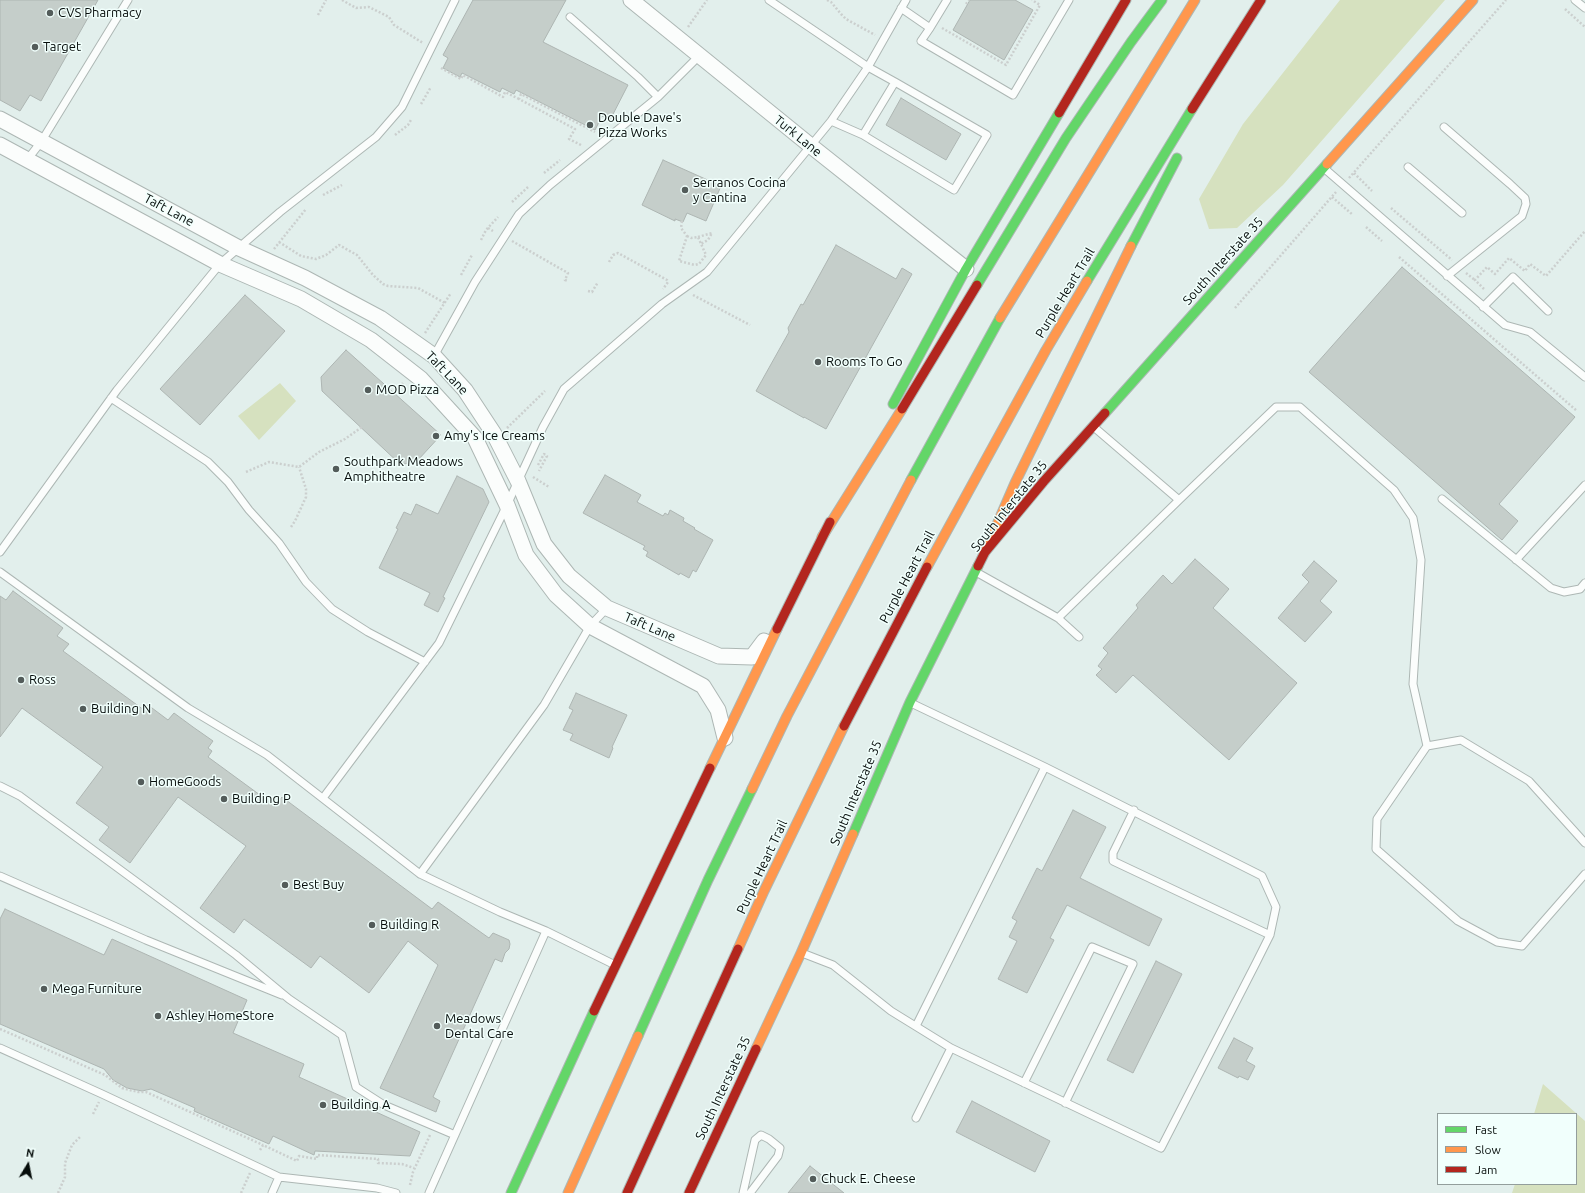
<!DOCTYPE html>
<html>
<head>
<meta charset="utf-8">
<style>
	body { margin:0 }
	#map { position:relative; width:1585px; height:1193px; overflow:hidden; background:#e2efec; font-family:Ubuntu,sans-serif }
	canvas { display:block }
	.legend { position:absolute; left:1437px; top:1113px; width:140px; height:72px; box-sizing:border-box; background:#f1fffc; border:1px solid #939e9c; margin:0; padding:5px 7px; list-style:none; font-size:12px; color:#060d0b }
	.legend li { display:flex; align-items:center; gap:8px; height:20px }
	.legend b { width:20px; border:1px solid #939e9c }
	.north { position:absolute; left:8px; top:1145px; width:40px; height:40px; -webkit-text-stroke:3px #f1fffc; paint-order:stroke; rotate:10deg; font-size:11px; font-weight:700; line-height:16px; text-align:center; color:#060d0b }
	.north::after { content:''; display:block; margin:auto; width:14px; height:18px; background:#060d0b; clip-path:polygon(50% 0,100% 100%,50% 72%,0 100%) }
</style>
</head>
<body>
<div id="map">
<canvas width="1585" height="1193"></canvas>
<ul class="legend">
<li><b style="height:5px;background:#63d668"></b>Fast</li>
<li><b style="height:5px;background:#ff974d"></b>Slow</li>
<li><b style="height:5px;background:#b3261e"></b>Jam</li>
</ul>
<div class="north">N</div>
</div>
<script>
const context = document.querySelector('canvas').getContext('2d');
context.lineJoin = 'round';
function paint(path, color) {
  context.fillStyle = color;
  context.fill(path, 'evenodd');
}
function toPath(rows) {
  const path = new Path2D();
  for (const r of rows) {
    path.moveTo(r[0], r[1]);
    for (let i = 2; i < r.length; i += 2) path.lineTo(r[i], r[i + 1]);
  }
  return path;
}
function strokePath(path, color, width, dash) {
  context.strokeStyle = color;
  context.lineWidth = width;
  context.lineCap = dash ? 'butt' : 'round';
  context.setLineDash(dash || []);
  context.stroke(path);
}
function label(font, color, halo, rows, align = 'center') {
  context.font = font + ' Ubuntu,sans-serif';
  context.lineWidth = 3;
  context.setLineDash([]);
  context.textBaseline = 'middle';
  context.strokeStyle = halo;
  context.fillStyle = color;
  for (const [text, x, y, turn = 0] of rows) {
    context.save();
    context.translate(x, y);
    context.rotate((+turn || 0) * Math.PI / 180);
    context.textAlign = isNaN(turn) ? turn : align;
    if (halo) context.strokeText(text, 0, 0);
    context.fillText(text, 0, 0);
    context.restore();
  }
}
paint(toPath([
	[1340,0,1445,0,1283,185,1237,228,1209,229,1199,199,1243,124],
	[280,383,296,401,259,440,238,416],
	[1543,1084,1585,1121,1585,1193,1512,1193,1515,1184,1576,1184,1576,1114,1534,1114]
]), '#d6e1bf');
const building = toPath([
	[0,0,98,0,41,101,30,95,20,111,0,100,0,0],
	[473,0,566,0,543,42,628,85,610,120,602,116,595,130,516,90,514,94,502,88,500,92,462,73,460,77,443,68,448,58,443,55,473,0],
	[970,0,1015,0,1033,10,1004,60,953,30,970,0],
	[901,98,961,134,946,160,886,125,901,98],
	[663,160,721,186,706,221,687,213,683,222,675,219,675,221,642,205,663,160],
	[836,245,896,279,902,268,912,274,826,429,804,417,804,418,756,391,789,332,788,328,801,304,803,305,836,245],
	[1402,267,1575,417,1499,504,1518,521,1502,540,1309,372,1402,267],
	[245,295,285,331,200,425,160,389,245,295],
	[346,350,441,435,418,460,401,465,322,391,321,377,346,350],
	[605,475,641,495,637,502,663,516,665,513,668,515,670,510,684,518,683,521,695,528,694,529,713,540,696,572,693,570,689,578,680,573,679,575,646,556,648,552,643,549,645,546,583,513,605,475],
	[457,476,483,489,489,502,443,597,445,598,438,612,424,605,430,593,379,568,398,529,396,528,404,512,411,515,416,504,438,514,457,476],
	[1195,559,1229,589,1213,608,1297,683,1229,760,1133,675,1116,693,1096,675,1102,669,1098,666,1108,653,1103,648,1138,608,1136,605,1163,575,1172,584,1195,559],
	[1314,561,1337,581,1320,601,1332,612,1305,642,1278,618,1309,582,1302,575,1314,561],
	[13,591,63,628,57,636,69,644,63,651,144,710,148,705,168,720,174,713,193,727,213,741,208,748,212,751,208,757,275,806,282,797,432,909,438,902,489,938,493,933,509,940,510,944,509,949,505,953,502,962,495,959,433,1097,440,1101,436,1112,380,1088,438,965,408,941,369,993,320,956,311,968,244,919,234,933,200,908,246,846,178,797,130,863,99,840,109,827,76,803,103,767,22,708,0,737,0,596,6,600,13,591],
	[576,693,627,715,612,747,613,748,609,758,570,740,573,734,563,730,573,710,569,708,576,693],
	[1073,810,1106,827,1080,878,1162,919,1149,946,1067,905,1050,938,1054,940,1027,993,998,979,1017,941,1009,937,1017,921,1012,918,1037,868,1042,871,1073,810],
	[5,909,104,955,112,939,247,1000,233,1033,304,1064,299,1077,420,1132,410,1156,315,1151,314,1155,273,1136,269,1144,194,1111,195,1108,151,1089,142,1091,127,1088,113,1080,104,1069,0,1024,0,919,5,909],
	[1156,961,1182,974,1133,1073,1107,1060,1156,961],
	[1234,1038,1253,1048,1246,1061,1255,1066,1248,1080,1239,1076,1238,1078,1218,1068,1234,1038],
	[972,1101,1050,1141,1035,1172,956,1132,972,1101],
	[810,1166,844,1193,788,1193,810,1166]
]);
paint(building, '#c5ceca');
strokePath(building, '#adb5b2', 1);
const lane = toPath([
	[769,0,868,67,895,82],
	[1575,0,1585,8],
	[901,8,930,28,947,0],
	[570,17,638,77,658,97],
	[930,28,921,41,1013,95,1069,0],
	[831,121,863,135,954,190,987,135,895,82,863,135],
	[1444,127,1510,184,1525,198,1526,204,1522,216,1447,276],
	[27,160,41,142,128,0],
	[1408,167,1462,213],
	[1325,169,1505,325,1530,332,1585,377],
	[1483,307,1513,277,1548,311],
	[434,356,475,282,519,214,550,185,658,97,700,55],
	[111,398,208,462,228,482,249,510,279,543,306,582,332,609,368,632,425,662],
	[1442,499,1551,588,1564,592,1580,589,1585,583],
	[1179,500,1276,407,1300,407,1394,490,1413,518,1421,560,1413,684,1427,746],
	[0,552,117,390,220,264,280,212,376,137,402,107,455,0],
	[1516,560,1585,485],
	[0,572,188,708,267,755,420,874,500,912,546,931,613,964],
	[976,572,1058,618,1079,637],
	[1058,618,1179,500,1095,428],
	[911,703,1045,767,1262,876,1276,907,1270,935,1256,963,1161,1148,951,1048],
	[0,786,20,796,236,955,289,999,342,1035,356,1087,384,1105,455,1135],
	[323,798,439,643,507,505,543,427,564,389,662,304,707,272,831,121,868,67,906,0],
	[1134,810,1113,853,1113,861,1270,935],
	[1585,843,1529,781,1461,740,1427,746,1377,819,1376,849,1458,921,1497,942,1522,946,1585,874],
	[420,874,544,705,590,626,607,608],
	[0,876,146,940,282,995],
	[802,953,833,965,891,1011,951,1048,916,1118],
	[916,1026,1045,767],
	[0,1048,102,1094,279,1177],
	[1024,1083,1092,947,1133,964,1065,1103],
	[272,1193,279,1177,377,1188,396,1193],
	[429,1193,546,931],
	[743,1193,755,1140,761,1135,769,1139,780,1148,778,1156,750,1193]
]);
const street = toPath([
	[631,0,811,146,966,269],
	[0,119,239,248,305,278,380,318,434,356,465,390,494,434,518,481,544,544,569,576,607,608,719,656,752,657,764,641],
	[0,145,220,264,301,299,371,340,421,379,475,438,507,505,526,555,556,595,590,626,703,686,718,710,725,738]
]);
const fast = toPath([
	[1131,246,1177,158],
	[1087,281,1192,109],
	[977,285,1066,138,1131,42,1162,0],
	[893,404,966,269,1059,113],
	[1105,413,1327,164],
	[911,480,1000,318],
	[853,834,910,702,978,566],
	[638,1036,708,880,752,789],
	[511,1193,594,1011]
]);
const slow = toPath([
	[1327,164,1473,0],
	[1000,318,1195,0],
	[822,537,902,409],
	[985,552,1015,483,1131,246],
	[927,567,1046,350,1087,281],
	[710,768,777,629],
	[752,789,787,716,911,480],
	[738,949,764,891,844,726],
	[756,1049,801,953,853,834],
	[568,1193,638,1036]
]);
const jam = toPath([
	[1192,109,1261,0],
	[1059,113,1126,0],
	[902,409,977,285],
	[978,566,985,552,1044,481,1105,413],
	[777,629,830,522],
	[844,726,927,567],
	[594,1011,710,768],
	[627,1193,738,949],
	[689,1193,756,1049]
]);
strokePath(lane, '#adb7b4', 9);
strokePath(street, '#adb7b4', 17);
strokePath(fast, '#adb7b4', 11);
strokePath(slow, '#adb7b4', 11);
strokePath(jam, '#adb7b4', 11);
strokePath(toPath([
	[342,0,356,8,369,7,389,17,394,25,423,43],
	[827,0,831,2,841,14,846,19,875,35],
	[966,4,969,0],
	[1565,9,1585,27],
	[318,15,326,0],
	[688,27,707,0],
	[942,28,1006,65,1040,5,1032,0],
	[441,68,461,79,463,75,503,97,505,92,519,99],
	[421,104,431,87],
	[395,135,408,125,411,120],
	[581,145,569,139,575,129,519,99,521,94,595,132],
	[544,173,560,160],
	[1354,173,1372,191],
	[1349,178,1506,0],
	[323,195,342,185],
	[1332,197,1353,215],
	[512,202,528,187],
	[1391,208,1452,260],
	[682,221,681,228,687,236],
	[1366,227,1382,241],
	[488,228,493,231],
	[687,236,691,238,698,237,706,255,699,264,695,265,679,261,687,236],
	[698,237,712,233,708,240,701,244],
	[481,240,486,230,498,217],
	[512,241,568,273,565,280,568,281],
	[279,242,301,256,316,259,326,255,339,245,357,255,373,275,383,284,388,286,418,288,445,303],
	[274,249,306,209],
	[1399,257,1577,411],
	[609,262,613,255,618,253,667,280,668,282,663,289],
	[1466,273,1475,280],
	[461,275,472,255],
	[1484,289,1475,280,1487,267,1495,274,1509,258,1525,271,1530,264,1546,276,1585,231],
	[588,291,592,292,598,282],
	[693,295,750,325],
	[1235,308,1336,192],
	[425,333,451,293],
	[394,393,403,383],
	[507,428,545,391],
	[538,465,544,454,547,456,539,471],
	[246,472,269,462,299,467,319,452,345,439,362,427],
	[533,477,549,487],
	[291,527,295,521,306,497,306,489,299,467],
	[0,1029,105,1075,122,1088,138,1092,146,1092,263,1145],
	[93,1114,99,1102],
	[260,1150,263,1145,297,1161,299,1156,317,1159,317,1155,378,1159,378,1163,402,1164,414,1168],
	[410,1185,413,1172,430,1135],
	[58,1193,65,1177,65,1163,72,1145,80,1137],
	[241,1193,250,1173]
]), '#cbcfce', 2.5, [2, 2]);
strokePath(lane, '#fbfdfc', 7);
strokePath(street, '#fbfdfc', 15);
strokePath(fast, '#63d668', 9);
strokePath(slow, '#ff974d', 9);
strokePath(jam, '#b3261e', 9);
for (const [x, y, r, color] of [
	[50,13,4,"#535c5a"],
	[35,47,4,"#535c5a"],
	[590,125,4,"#535c5a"],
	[685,190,4,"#535c5a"],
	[818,362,4,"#535c5a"],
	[368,390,4,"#535c5a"],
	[436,436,4,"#535c5a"],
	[336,469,4,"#535c5a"],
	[21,680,4,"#535c5a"],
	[83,709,4,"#535c5a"],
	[141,782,4,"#535c5a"],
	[224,799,4,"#535c5a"],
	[285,885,4,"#535c5a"],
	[372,925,4,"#535c5a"],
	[44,989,4,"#535c5a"],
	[158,1016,4,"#535c5a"],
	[437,1026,4,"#535c5a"],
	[323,1105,4,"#535c5a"],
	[813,1179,4,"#535c5a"]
]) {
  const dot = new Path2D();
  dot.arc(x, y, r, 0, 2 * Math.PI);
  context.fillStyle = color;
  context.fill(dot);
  strokePath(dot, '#f1fffc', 1.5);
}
label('13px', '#060d0b', '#f1fffc', [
	["CVS Pharmacy",58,13],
	["Target",43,47],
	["Double Dave's",598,118],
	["Pizza Works",598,133],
	["Serranos Cocina",693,183],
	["y Cantina",693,198],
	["Rooms To Go",826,362],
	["MOD Pizza",376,390],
	["Amy's Ice Creams",444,436],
	["Southpark Meadows",344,462],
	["Amphitheatre",344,477],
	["Ross",29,680],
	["Building N",91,709],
	["HomeGoods",149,782],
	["Building P",232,799],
	["Best Buy",293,885],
	["Building R",380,925],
	["Mega Furniture",52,989],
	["Ashley HomeStore",166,1016],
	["Meadows",445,1019],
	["Dental Care",445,1034],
	["Building A",331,1105],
	["Chuck E. Cheese",821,1179]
], 'left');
label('13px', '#060d0b', '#f1fffc', [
	["Turk Lane",798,136,39],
	["Taft Lane",169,210,28],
	["South Interstate 35",1223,261,-48],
	["Purple Heart Trail",1065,293,-59],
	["Taft Lane",447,373,46],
	["South Interstate 35",1009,506,-51],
	["Purple Heart Trail",907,577,-62],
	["Taft Lane",650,627,23],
	["South Interstate 35",856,793,-67],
	["Purple Heart Trail",762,867,-65],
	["South Interstate 35",723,1088,-65]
]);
</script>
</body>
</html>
